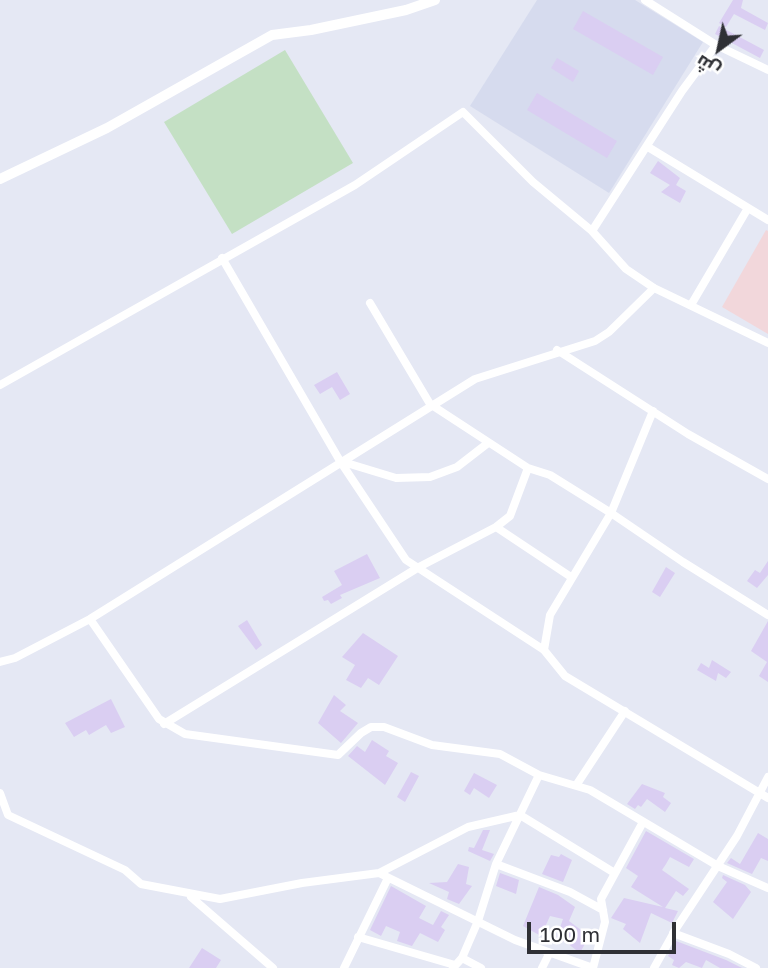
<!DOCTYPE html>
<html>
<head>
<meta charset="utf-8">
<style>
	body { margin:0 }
	#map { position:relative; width:768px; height:968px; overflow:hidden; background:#e5e8f4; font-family:"Golos Text",Cairo,sans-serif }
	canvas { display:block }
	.north { position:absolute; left:684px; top:14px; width:70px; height:70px; -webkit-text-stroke:5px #fff; paint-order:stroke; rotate:213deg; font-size:19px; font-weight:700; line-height:28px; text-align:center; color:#2f3035 }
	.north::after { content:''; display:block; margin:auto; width:24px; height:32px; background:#2f3035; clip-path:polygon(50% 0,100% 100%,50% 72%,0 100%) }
	.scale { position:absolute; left:527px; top:922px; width:149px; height:32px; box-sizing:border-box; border:4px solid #2f3035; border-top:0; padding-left:9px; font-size:21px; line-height:24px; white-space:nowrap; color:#2f3035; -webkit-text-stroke:5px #fff; paint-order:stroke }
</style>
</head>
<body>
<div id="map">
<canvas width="768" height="968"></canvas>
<div class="north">ش</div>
<div class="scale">100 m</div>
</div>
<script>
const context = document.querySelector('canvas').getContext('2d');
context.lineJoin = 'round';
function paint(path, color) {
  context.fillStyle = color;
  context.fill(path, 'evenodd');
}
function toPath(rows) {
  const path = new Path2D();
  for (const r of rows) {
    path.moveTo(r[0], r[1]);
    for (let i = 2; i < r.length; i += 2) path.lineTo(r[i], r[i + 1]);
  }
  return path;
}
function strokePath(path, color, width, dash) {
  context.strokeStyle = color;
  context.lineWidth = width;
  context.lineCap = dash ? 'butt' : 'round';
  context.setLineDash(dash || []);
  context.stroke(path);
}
paint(toPath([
	[766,230,768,231,768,334,722,307]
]), '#f2d7db');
paint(toPath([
	[537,0,635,0,703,42,609,193,470,106]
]), '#d6dbee');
paint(toPath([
	[285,50,353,163,232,234,164,122]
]), '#c4e0c4');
paint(toPath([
	[733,0,743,0,741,8,768,23,765,30,734,14,726,27,719,23],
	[583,11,663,57,653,75,573,29],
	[719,26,764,50,760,58,715,34],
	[557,58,579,71,573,82,551,68],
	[537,93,617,141,607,158,527,110],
	[658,161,680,178,676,185,686,191,680,203,661,192,670,185,650,173],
	[337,372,350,394,340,400,332,387,320,394,314,385],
	[367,554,380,578,340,595,342,598,331,604,328,600,324,601,322,597,342,585,334,571],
	[768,561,768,575,757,588,747,581,755,570,760,573],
	[666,567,675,573,660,597,652,592],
	[247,620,262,645,256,650,238,626],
	[768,621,768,682,759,676,767,662,751,651],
	[363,633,398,656,379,685,368,678,361,688,346,680,355,665,342,657],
	[712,660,731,672,726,678,718,673,716,681,697,670,701,663,709,668],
	[334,695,346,705,340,711,358,723,341,743,318,723],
	[111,699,125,727,111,733,106,725,89,735,86,730,74,737,65,723],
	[372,740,389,751,386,756,398,763,385,785,348,756,357,746,365,752],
	[411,772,419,776,405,802,397,797],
	[474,773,497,785,489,798,474,788,470,795,464,791],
	[642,784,665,793,663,797,671,803,665,812,647,799,641,807,638,805,635,809,627,804],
	[483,830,490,830,482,850,494,854,490,861,468,851,469,847,474,848],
	[646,831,694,859,689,867,670,857,666,864,662,870,689,889,683,896,676,891,665,908,678,911,672,923,651,913,640,943,623,929,626,924,611,918,624,898,663,907,631,887,638,876,626,868],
	[758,833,768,839,768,861,761,858,752,874,727,863,731,858,740,864],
	[561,854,572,860,563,882,542,874,551,855,559,857],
	[458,864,469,867,466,884,472,886,459,904,447,899,449,892,429,883,447,882],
	[500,873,519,880,516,894,496,886],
	[723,875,745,885,751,892,733,919,713,902,727,882,722,878],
	[391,886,426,906,419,918,433,925,441,911,449,915,441,927,445,930,438,942,420,933,412,946,397,941,400,932,386,926,381,936,370,930],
	[539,887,558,895,575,907,569,921,589,936,580,953,567,943,556,939,563,919,550,916,541,936,523,926],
	[676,941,726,960,742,968,720,968,706,960,702,968,686,962,679,968,672,965,674,960,668,956],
	[202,948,221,960,216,968,189,968]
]), '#dacef2');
strokePath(toPath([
	[645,0,716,45,768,70],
	[648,147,768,220],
	[592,231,682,91,716,45],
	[222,258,340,461,406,560,544,650,565,676,768,798],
	[370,303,430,404,528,468,550,475,611,513,683,562,768,615],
	[691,305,748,208],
	[557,350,688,434,768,479],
	[0,385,355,185,463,112,533,182,592,231,626,269,654,288,768,343],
	[340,461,396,478,430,477,457,467,488,443],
	[496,527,571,577],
	[90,619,159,719,185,734,338,755,361,733,371,727,384,727,432,745,500,754,539,775,590,790,718,866,768,888],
	[544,650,550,615,611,513,653,411],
	[0,662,15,658,90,619,475,379,595,341,609,332,654,288],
	[164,724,419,567,496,527,510,516,528,468],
	[577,784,625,711],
	[0,793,8,815,125,870,141,884,220,899,302,883,379,873,515,940,593,968],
	[496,864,570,892,603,910],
	[379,873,468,827,520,815,613,872],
	[191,897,273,968],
	[673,933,729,954,756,968],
	[358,937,455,965],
	[462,958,481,968],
	[344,968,388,878],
	[453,968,462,958,478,921,496,864,539,775],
	[542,968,549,954],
	[593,968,605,922,601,899,643,822],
	[654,968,677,927,737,836,768,777]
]), '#fff', 8);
strokePath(toPath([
	[0,179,107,128,272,35,311,30,406,10,435,0]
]), '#fff', 10);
</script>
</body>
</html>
